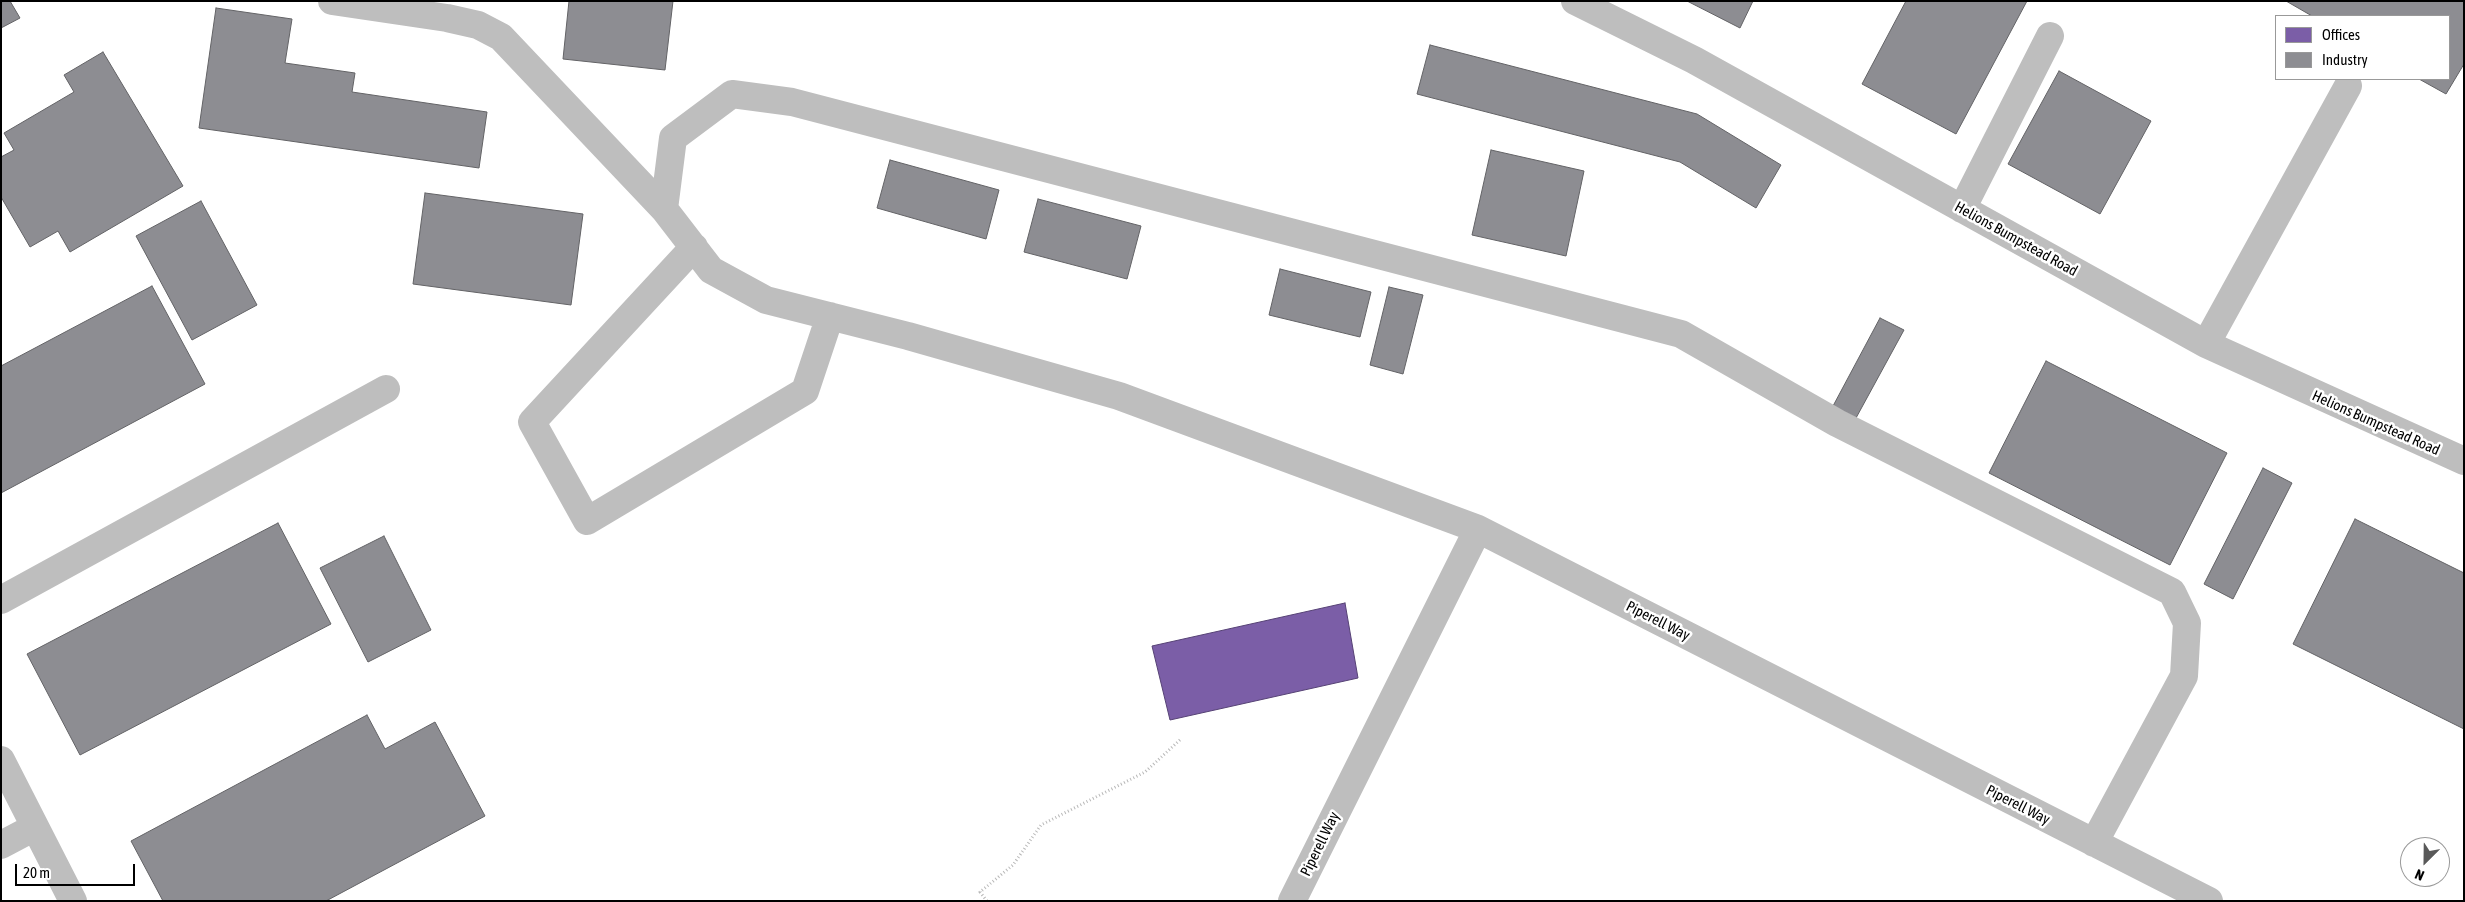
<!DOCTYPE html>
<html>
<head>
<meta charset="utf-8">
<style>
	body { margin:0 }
	#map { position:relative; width:2465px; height:902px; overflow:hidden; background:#fff; font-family:"Asap Condensed",sans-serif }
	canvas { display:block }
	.frame { position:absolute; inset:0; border:2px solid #000; pointer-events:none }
	.legend { position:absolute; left:2275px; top:15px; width:175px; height:65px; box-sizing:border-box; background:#fff; border:1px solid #999; margin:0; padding:6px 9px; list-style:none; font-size:15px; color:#000 }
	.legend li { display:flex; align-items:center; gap:10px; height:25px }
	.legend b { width:25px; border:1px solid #999 }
	.north { position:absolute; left:2400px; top:837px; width:50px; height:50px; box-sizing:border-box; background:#fff; border:1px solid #999; border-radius:50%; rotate:203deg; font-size:14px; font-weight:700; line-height:20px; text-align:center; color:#000 }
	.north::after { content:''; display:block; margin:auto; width:18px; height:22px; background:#595959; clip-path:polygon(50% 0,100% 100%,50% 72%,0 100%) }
	.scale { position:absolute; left:15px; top:864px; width:120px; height:22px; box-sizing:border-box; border:2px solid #000; border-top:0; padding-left:6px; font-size:15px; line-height:18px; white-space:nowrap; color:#000; -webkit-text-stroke:4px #fff; paint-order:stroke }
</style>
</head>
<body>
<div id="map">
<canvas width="2465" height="902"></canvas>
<div class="frame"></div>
<ul class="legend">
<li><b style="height:14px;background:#7b5ea7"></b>Offices</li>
<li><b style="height:14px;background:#8d8d92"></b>Industry</li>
</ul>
<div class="north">N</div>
<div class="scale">20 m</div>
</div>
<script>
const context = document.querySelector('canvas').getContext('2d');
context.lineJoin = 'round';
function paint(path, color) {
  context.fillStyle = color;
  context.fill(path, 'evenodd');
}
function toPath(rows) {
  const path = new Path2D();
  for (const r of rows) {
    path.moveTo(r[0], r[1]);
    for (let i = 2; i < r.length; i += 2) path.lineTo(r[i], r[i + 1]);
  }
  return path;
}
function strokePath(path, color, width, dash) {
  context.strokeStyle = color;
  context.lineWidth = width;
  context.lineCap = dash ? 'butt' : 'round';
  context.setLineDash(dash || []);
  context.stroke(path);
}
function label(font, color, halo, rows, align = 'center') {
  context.font = font + ' "Asap Condensed",sans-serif';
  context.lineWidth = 5;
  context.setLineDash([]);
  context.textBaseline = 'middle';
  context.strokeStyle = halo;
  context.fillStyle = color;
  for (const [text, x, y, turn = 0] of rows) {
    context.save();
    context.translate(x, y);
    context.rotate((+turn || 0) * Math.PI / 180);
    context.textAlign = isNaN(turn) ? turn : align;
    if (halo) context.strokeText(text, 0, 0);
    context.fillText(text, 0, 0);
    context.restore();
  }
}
const offices = toPath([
	[1345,603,1358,678,1170,720,1152,646,1345,603]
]);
paint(offices, '#7b5ea7');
strokePath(offices, '#564275', 1);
const industry = toPath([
	[1,1,10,1,20,18,1,28,1,1],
	[569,1,673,1,665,70,563,59,569,1],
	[1687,1,1753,1,1740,28,1687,1],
	[1906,1,2027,1,1956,134,1862,84,1906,1],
	[2286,1,2464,1,2464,64,2446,94,2419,79,2449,79,2449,16,2312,16,2286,1],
	[216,8,292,19,285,63,355,73,352,92,487,112,479,168,199,128,216,8],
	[1430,45,1697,114,1781,165,1756,208,1680,162,1417,94,1430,45],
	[103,52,183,186,70,252,58,231,30,247,1,197,1,157,14,150,4,133,74,92,64,75,103,52],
	[2059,71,2151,121,2100,214,2008,164,2059,71],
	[1491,150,1584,171,1566,256,1472,235,1491,150],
	[890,160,999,190,986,239,877,208,890,160],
	[425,193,583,214,571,305,413,284,425,193],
	[1038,199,1141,226,1127,279,1024,252,1038,199],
	[201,201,257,305,192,340,136,236,201,201],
	[1280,269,1371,292,1360,337,1269,315,1280,269],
	[152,286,205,384,1,493,1,366,152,286],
	[1389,287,1423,295,1403,374,1370,365,1389,287],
	[1880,318,1904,330,1856,418,1833,406,1880,318],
	[2046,361,2227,453,2170,565,1989,473,2046,361],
	[2263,468,2292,483,2233,599,2204,584,2263,468],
	[2355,519,2464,573,2464,729,2293,644,2355,519],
	[278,523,331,624,80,755,27,654,278,523],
	[384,536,431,630,368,662,320,568,384,536],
	[367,715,385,749,435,722,485,816,326,901,163,901,131,841,367,715]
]);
paint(industry, '#8d8d92');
strokePath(industry, '#636366', 1);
strokePath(toPath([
	[987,901,980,892,1013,865,1041,825,1145,772,1181,739]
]), '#b8b8b8', 3, [1, 2.5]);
strokePath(toPath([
	[332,1,447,18,478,25,501,37,664,209],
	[1575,1,1694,60,2206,344,2464,461],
	[1962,209,2050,36],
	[694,247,532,422,587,521,805,391,830,316],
	[2206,344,2348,86],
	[1478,529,1119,396,908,336,766,300,711,270,664,209,673,138,732,94,792,102,1681,334,1837,423,2172,592,2187,623,2184,676,2094,843],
	[1,600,386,389],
	[1,760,73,901],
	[1,845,35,827],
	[1292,901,1478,529,2209,901]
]), '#bebebe', 28);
label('15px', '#000', '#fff', [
	["Helions Bumpstead Road",2016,239,29],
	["Helions Bumpstead Road",2376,423,24],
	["Piperell Way",1658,621,27],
	["Piperell Way",2018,805,27],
	["Piperell Way",1320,844,-64]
]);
</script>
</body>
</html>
